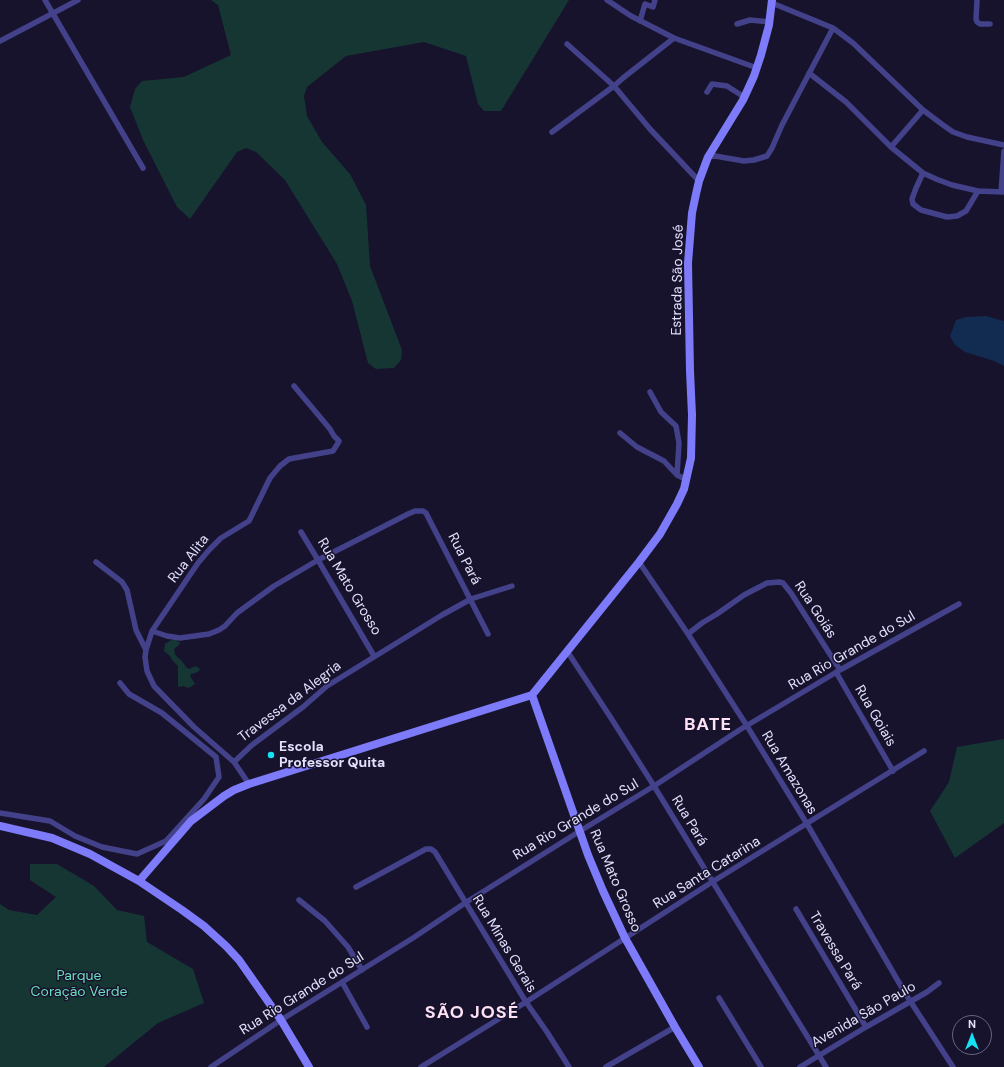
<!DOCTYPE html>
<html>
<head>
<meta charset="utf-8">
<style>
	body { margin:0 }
	#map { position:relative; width:1004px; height:1067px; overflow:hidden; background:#17132c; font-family:"DM Sans",sans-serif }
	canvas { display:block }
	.north { position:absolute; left:952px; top:1015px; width:40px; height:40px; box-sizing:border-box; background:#17132c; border:1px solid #696580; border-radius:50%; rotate:0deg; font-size:11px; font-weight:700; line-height:16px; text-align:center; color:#e3e0fe }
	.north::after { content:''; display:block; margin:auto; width:14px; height:18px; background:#15e0f4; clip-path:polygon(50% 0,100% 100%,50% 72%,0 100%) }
</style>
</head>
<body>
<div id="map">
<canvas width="1004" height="1067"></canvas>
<div class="north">N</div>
</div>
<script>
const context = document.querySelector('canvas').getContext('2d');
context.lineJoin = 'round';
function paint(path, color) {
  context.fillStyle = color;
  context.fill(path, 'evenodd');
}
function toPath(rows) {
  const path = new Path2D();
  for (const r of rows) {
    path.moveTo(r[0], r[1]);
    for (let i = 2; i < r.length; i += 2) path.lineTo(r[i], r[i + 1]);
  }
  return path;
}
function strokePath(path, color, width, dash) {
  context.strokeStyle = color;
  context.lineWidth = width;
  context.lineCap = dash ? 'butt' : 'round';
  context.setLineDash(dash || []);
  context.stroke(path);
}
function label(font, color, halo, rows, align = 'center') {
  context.font = font + ' "DM Sans",sans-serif';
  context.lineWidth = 3;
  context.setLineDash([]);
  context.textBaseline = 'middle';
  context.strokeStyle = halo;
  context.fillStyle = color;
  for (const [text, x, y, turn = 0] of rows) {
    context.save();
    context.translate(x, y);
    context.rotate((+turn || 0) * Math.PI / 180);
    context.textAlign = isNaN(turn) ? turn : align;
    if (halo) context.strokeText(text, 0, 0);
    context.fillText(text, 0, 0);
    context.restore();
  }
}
paint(toPath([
	[211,0,569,0,501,111,484,111,478,104,466,56,424,42,346,56,307,87,304,96,307,116,322,142,350,174,366,205,370,266,402,350,401,360,394,368,376,369,368,363,352,301,337,264,285,180,256,152,246,148,237,152,190,219,177,207,143,140,130,107,135,89,142,81,184,77,231,55,218,5],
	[171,640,176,640,179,642,180,644,174,649,175,654,176,656,181,660,187,668,189,669,196,666,200,669,199,671,195,673,191,674,190,676,195,684,189,688,183,686,180,687,178,686,178,666,173,661,169,655,164,651,165,644],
	[1004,739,1004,823,955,858,930,811,949,782,957,747],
	[30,864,57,864,94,886,117,910,144,916,147,942,193,969,204,1003,158,1023,104,1067,0,1067,0,904,9,910,37,915,56,897,30,880]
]), '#163634');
paint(toPath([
	[986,316,1004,321,1004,366,994,361,965,352,955,345,950,336,956,320,966,317]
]), '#122b51');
strokePath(toPath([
	[45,0,143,168],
	[607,0,631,16,674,38,757,68],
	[977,0,976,19,977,22,980,24,990,24],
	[772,3,833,28,853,43,923,110,943,125,953,132,967,137,1004,145],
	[640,21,645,4,653,7,655,0],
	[737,24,750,20,770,22],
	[0,41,78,0],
	[567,44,614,86,650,129,699,181],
	[809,73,846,102,891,147,923,173,936,179,952,185,978,191,1004,192],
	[707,92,712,84,727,86,744,97],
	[552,132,614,86,623,78,674,38],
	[891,147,923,110],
	[708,157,715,156,744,161,754,160,767,156,772,148,782,125,833,28],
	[923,173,916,188,912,199,913,204,921,210,947,217,957,216,966,211,978,191],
	[1001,192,1004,151],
	[650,392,661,412,676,426,679,443,677,475,687,480],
	[620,433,637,447,664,461,677,475],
	[301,532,318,560,374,656],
	[96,562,122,582,127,590,136,630,146,650],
	[639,562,688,634,747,726,807,824,905,993,953,1067],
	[152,631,167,636,180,638,209,634,219,630,225,626,237,613,274,586,318,560,408,514,415,511,423,511,426,513,429,519,488,634],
	[688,634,702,623,717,614,744,595,767,583,779,582,783,583,791,593,840,670],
	[567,651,611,718,654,786,826,1067],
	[836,672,893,771],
	[234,762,252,745,303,707,327,686,442,615,471,599,512,586],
	[249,784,234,762,194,727,154,686,147,671,145,657,146,650,152,631,198,563,209,550,221,538,249,521,270,478,280,466,289,459,333,451,338,443,339,441,334,436,330,429,294,386],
	[0,813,50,821,75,836,102,847,137,854,166,841,204,799,219,777,216,757,162,713,129,694,120,683],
	[356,887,426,849,431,849,435,852,526,1002,547,1032,569,1067],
	[299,900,325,921,348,947,362,970],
	[796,909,866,1027],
	[342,982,367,1027],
	[719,998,761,1067],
	[211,1067,281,1020,413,938,465,903,580,831,654,786,741,729,840,670,959,604],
	[421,1067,526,1002,712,882,924,751],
	[606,1067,675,1027],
	[800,1067,866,1027,927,992,939,983]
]), '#434189', 5.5);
strokePath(toPath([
	[532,695,588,855,603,891,625,938,675,1027,699,1067],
	[0,826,52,838,90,854,139,881,182,910,204,926,226,946,239,960,281,1020,309,1067],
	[139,881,191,821,224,796,234,790,249,784,532,695,639,562,660,534,677,504,684,489,691,458,692,415,690,371,688,263,692,213,696,194,699,181,708,157,743,100,754,76,761,55,769,25,772,0]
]), '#7d7bf9', 8);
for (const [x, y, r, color] of [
	[271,755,4,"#15e0f4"]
]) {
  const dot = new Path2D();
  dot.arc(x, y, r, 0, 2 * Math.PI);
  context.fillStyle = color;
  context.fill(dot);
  strokePath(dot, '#17132c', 1.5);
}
label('14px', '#e3e0fe', '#17132c', [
	["Estrada São José",678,280,-89],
	["Rua Alita",189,559,-52],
	["Rua Pará",464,559,63],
	["Rua Mato Grosso",349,587,59],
	["Rua Goiás",815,610,57],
	["Rua Rio Grande do Sul",852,651,-30],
	["Travessa da Alegria",290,702,-37],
	["Rua Goiais",875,716,60],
	["Rua Amazonas",789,773,59],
	["Rua Rio Grande do Sul",576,820,-31],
	["Rua Pará",689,821,59],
	["Rua Santa Catarina",707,873,-32],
	["Rua Mato Grosso",615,881,67],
	["Rua Minas Gerais",504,944,59],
	["Travessa Pará",835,951,59],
	["Rua Rio Grande do Sul",302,994,-32],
	["Avenida São Paulo",864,1015,-30]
]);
label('bold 14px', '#e3e0fe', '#17132c', [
	["Escola",279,747],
	["Professor Quita",279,763]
], 'left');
label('14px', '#6ddcbf', '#17132c', [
	["Parque",79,976],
	["Coração Verde",79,992]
]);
context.letterSpacing = '1px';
label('bold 18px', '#fee1f4', '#17132c', [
	["BATE",708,725],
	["SÃO JOSÉ",472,1013]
]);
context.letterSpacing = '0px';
</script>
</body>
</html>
